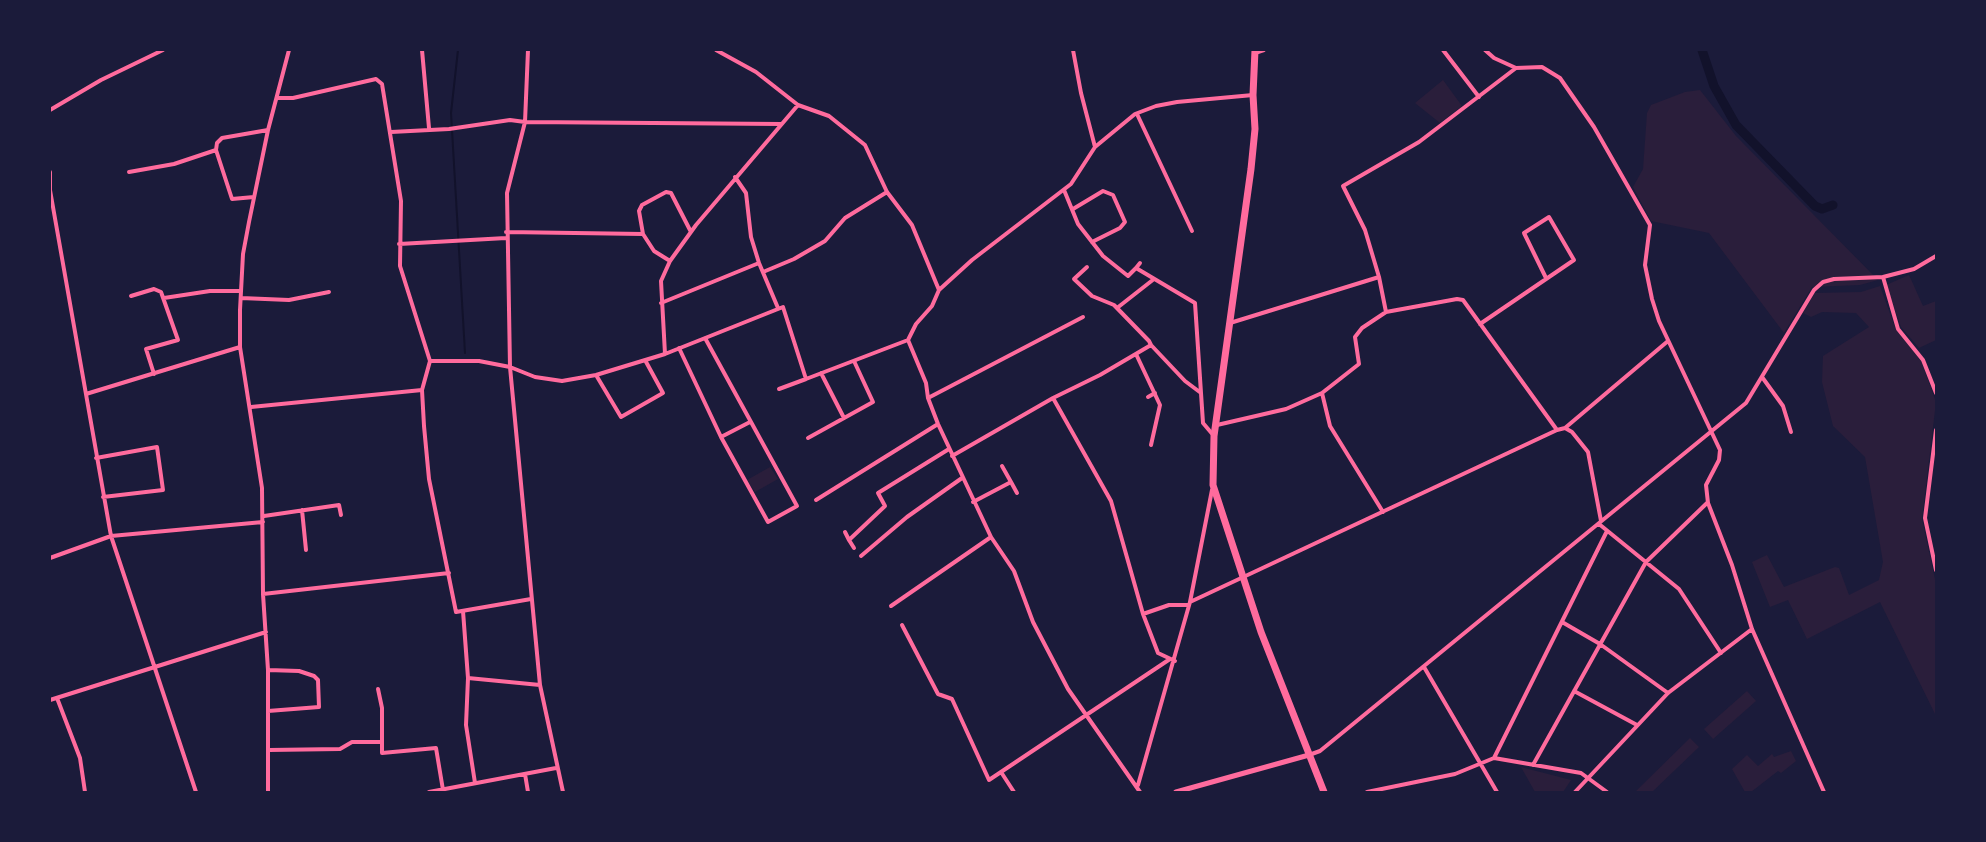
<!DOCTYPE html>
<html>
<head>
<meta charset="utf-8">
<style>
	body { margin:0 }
	#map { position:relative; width:1986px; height:842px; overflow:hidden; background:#1b1b3a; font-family:"Crimson Pro",serif }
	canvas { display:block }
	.frame { position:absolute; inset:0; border:51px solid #1b1b3a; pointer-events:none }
</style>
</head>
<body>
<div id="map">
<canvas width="1986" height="842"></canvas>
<div class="frame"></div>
</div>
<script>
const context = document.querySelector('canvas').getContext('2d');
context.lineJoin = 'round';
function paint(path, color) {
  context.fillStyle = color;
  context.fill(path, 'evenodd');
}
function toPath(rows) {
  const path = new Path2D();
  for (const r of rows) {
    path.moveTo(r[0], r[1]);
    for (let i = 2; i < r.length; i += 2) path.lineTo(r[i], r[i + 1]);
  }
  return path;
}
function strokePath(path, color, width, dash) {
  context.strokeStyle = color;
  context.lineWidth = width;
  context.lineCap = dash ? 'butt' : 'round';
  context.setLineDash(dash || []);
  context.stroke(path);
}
paint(toPath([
	[1443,80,1462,106,1440,123,1415,103],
	[1700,90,1736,136,1878,280,1860,285,1812,287,1784,333,1709,233,1651,221,1633,187,1643,169,1647,113,1651,105,1685,92],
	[1909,275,1923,306,1936,301,1936,340,1919,348,1901,327,1886,285],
	[1880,286,1896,330,1921,361,1936,402,1922,519,1936,584,1936,716,1880,602,1807,639,1788,600,1770,607,1752,562,1767,555,1784,587,1835,567,1839,568,1849,595,1879,580,1883,562,1865,457,1833,426,1822,382,1823,356,1869,327,1856,313,1822,312,1811,317,1803,313,1815,293,1861,292],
	[770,467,778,479,755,492,747,480],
	[1747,691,1756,701,1713,739,1704,729],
	[1690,738,1699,747,1652,792,1635,792],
	[1791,751,1796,761,1781,773,1778,771,1751,792,1745,792,1732,769,1747,755,1758,766,1772,754,1774,757],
	[1521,767,1571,780,1563,792,1535,792]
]), '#2a1e3b');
strokePath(toPath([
	[458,50,451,113,465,353]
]), '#12122b', 2);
strokePath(toPath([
	[1702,50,1714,86,1736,125,1815,206,1822,209,1833,205]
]), '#12122b', 9);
strokePath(toPath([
	[422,50,429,128],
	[528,50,525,122,507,193,510,367,540,685,563,792],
	[716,50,756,72,798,105,829,116,865,145,887,192,912,225,939,290,932,306,916,324,908,340,926,383,928,398,938,424,991,537,1014,571,1033,622,1068,689,1140,792],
	[1073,50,1081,93,1095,147],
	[1443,50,1479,97],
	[1485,50,1494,58,1516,68,1542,67,1560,78,1594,127,1650,225,1645,265,1652,299,1659,321,1720,450,1719,460,1706,485,1708,503,1732,565,1752,629,1824,792],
	[1255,53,1264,50],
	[277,98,293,98,376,79,382,84,401,201,400,266,430,361,422,390,424,426,429,479,456,612,531,599],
	[798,105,696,225,670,261,661,281,665,354,783,307,806,379,908,340],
	[50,110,101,80,163,50],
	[1137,114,1192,231],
	[391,132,449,129,510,120,525,122,781,124],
	[50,172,50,190,111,536,196,792],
	[129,172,174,164,216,150],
	[735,177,746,193,751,237,759,263,778,308],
	[1064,190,1078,224,1103,256,1128,276,1136,268,1195,303,1201,393],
	[254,197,232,199,216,150,217,143,222,138,268,130],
	[1073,209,1103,191,1113,195,1125,222,1120,228,1092,242],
	[506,232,643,234,654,251,670,261],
	[643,234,639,211,642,205,666,192,671,193,691,232],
	[399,244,506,238],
	[1087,267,1074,279,1092,296,1114,305,1149,341,1151,345],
	[1136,268,1140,263],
	[763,272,794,259,825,241,845,218,887,192],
	[1379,277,1386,312],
	[1883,277,1898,329,1923,360,1936,393],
	[939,290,972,260,1071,184,1095,147,1135,114,1156,106,1177,102,1253,95],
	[131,296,154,289,161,292,178,340,146,349,154,374],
	[164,298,210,291,241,291],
	[241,298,289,300,329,292],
	[661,303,759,263],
	[1117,308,1154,279],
	[1230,323,1379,277,1365,230,1343,186,1419,142,1516,68],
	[1480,324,1574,260,1549,217,1524,233,1546,278],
	[679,348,721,437,768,522,797,506,705,338],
	[1136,354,1160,405,1151,445],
	[430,361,479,361,510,367,535,377,562,381,596,375,665,354],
	[821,373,844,418],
	[596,375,621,417,663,393,645,360],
	[1762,377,1783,406,1791,432],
	[779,389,806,379],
	[1322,393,1330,426,1383,512],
	[86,394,240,347],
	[1148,397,1155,393],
	[928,398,1083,317],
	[251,407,422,390],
	[1217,425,1286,409,1322,393,1359,364,1355,337,1362,328,1386,312,1457,299,1463,300,1557,430],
	[1565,428,1668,341],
	[1936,430,1925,518,1936,570],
	[721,437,750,422],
	[808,438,873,402,854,361],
	[952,456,1053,398],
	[96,458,157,447,163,490,103,497],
	[1011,482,1017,493],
	[816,500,938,424],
	[973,502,1011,482,1002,466],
	[302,510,306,550],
	[264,516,339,505,341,515],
	[1599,524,1679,589,1721,653],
	[845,532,849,540],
	[854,548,849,540,885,506,878,493,949,449],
	[861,556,907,517,962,478],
	[50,558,111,536,263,522],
	[263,594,449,573],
	[1190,602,1557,430,1565,428,1572,432,1588,452,1601,521],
	[891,606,991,537],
	[463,611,468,678,466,725,475,783],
	[1143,614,1169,605,1189,605],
	[1562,622,1600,644,1668,693],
	[902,625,938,694,952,699,989,780,1170,659],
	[1175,661,1158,653,1143,614,1111,501,1053,398,1100,375,1151,345,1185,381,1201,393,1203,423,1214,436],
	[1424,667,1497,792],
	[268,670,299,671,314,676,318,680,319,707,268,711],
	[468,678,540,685],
	[378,689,382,708,382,753,436,748,443,790],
	[1574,691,1637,725],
	[57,698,80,758,85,792],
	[50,700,266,632],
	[269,750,340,749,352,742,382,742],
	[1309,755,1320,751,1746,403,1814,290,1823,282,1834,279,1883,277,1914,269,1936,256],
	[1494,758,1607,531],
	[1533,765,1646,562,1707,503],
	[1001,772,1014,792],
	[525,774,528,792],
	[1138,785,1190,602,1212,490],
	[268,792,268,670,263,594,262,488,240,347,240,310,243,254,249,222,268,130,289,50],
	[429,792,556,768],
	[1367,792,1455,774,1494,758,1581,773,1607,792],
	[1575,792,1668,693,1752,629]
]), '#ff6b9d', 4);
strokePath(toPath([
	[1176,792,1309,755]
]), '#ff6b9d', 5);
strokePath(toPath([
	[1255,50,1253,95,1255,129,1251,169,1214,436,1213,485,1261,632,1324,792]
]), '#ff6b9d', 7);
</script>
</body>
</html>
